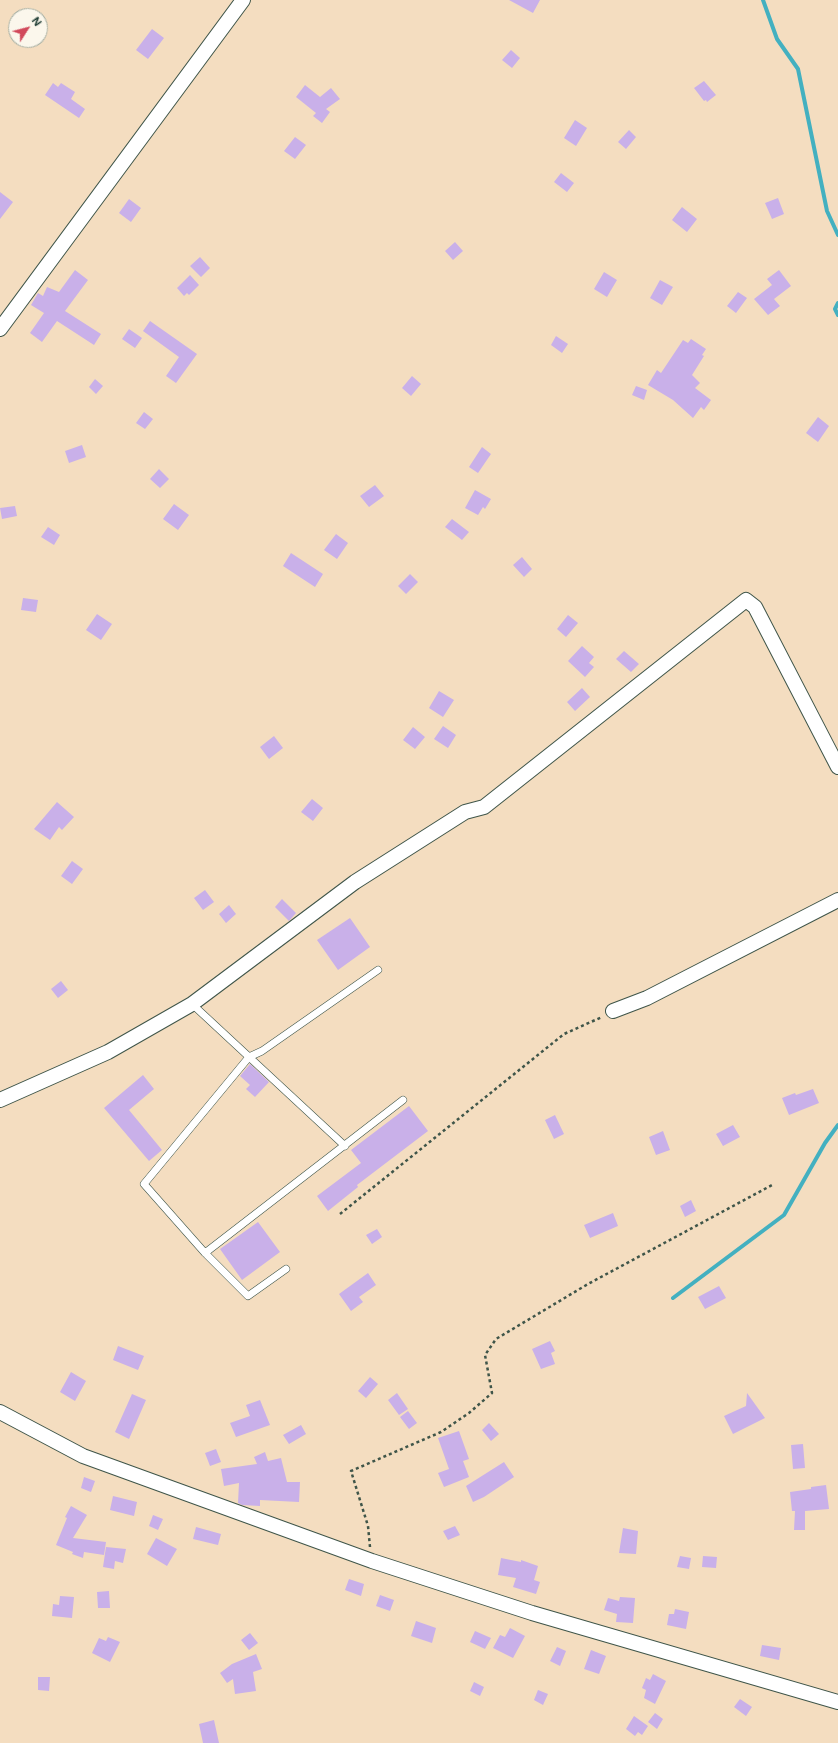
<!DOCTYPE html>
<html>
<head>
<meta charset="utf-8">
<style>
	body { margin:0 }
	#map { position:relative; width:838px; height:1743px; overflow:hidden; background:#f4ddc0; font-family:Mali,sans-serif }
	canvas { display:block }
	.north { position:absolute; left:8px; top:8px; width:40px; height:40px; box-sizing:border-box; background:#fbf7ec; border:1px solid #a3ada2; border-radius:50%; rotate:54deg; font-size:11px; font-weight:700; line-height:16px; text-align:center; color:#1f3d34 }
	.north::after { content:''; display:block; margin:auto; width:14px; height:18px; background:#d1495b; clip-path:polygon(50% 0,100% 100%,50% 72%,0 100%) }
</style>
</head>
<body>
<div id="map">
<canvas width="838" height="1743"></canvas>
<div class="north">N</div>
</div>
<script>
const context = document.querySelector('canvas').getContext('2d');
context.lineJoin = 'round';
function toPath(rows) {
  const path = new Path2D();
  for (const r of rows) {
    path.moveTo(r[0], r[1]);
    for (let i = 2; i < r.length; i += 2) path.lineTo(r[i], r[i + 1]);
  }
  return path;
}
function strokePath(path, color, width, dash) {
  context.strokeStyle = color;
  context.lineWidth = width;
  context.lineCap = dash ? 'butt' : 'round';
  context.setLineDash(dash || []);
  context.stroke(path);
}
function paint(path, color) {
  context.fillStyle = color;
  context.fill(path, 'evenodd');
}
strokePath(toPath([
	[763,0,777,39,798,69,827,211,838,235],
	[838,303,835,309,838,315],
	[673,1298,784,1215,825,1143,838,1125]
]), '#43b0c0', 4);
paint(toPath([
	[509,0,540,0,533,13],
	[152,29,164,38,148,59,136,50],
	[511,50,520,58,512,68,502,60],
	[704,81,716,95,707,102,706,100,704,101,694,88],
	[53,83,58,87,61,83,75,92,71,99,85,109,79,118,45,95],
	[305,85,320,97,331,88,340,99,326,109,330,112,322,123,313,116,316,113,296,97],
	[575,120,587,128,576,146,564,138],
	[629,130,636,137,626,149,618,142],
	[295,137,306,145,295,159,284,151],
	[561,173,574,183,567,192,554,182],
	[0,192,13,202,0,219],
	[778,198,784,214,772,219,765,203],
	[129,199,141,208,131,222,119,213],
	[682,207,697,219,687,232,672,220],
	[455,242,463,251,453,260,445,251],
	[200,257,210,268,201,277,190,266],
	[75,270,88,280,65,311,101,334,94,345,57,321,42,342,30,333,44,313,31,305,38,293,43,296,47,287,59,292],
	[779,270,791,286,774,299,780,306,768,315,754,299,772,285,767,279],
	[604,272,617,280,607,297,594,289],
	[190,275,199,285,189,295,187,293,184,296,177,288],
	[660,280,673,287,662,305,650,298],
	[738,292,747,298,736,313,727,306],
	[150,321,197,354,176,383,166,376,179,357,143,331],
	[129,329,142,338,135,348,122,339],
	[556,336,568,344,562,353,551,345],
	[691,339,706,349,702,355,704,356,692,375,700,383,695,388,711,400,704,410,701,407,693,418,673,400,648,385,657,370,661,373,683,340,688,343],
	[412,376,421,384,411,396,402,388],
	[95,379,103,386,96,394,89,387],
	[636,386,647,390,644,400,632,395],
	[144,412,153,419,145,429,136,423],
	[818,417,829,426,818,442,806,433],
	[82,445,86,457,69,463,65,451],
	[482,447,491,454,478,473,469,467],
	[159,469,169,479,160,488,150,479],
	[375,485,384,496,369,507,360,496],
	[475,490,491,499,485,509,483,507,478,515,465,508],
	[174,504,189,515,178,530,163,519],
	[15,506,17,516,2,519,0,508],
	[452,519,469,532,462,540,445,527],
	[48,527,60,535,54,545,41,537],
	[336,534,348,543,337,559,324,550],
	[291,553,323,574,315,587,283,566],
	[522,557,532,569,524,577,513,565],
	[410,574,418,582,406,594,398,586],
	[23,598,38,600,36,612,21,610],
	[97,614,112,624,101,640,86,630],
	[568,615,578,623,566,637,557,629],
	[582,646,594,657,589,663,594,667,585,677,568,661],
	[624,651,639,664,631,672,616,659],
	[582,688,590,697,575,711,567,702],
	[439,691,454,700,443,717,429,708],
	[443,726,456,735,448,748,434,739],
	[413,727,425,737,415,749,403,740],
	[274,736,283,748,269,759,260,747],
	[312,799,323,808,313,821,301,812],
	[57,802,74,817,62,830,59,827,50,840,34,829],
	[72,861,83,869,72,884,61,876],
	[205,890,214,902,203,910,194,898],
	[282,899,296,913,289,921,275,907],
	[229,905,236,914,226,923,219,914],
	[350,918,370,947,338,970,317,940],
	[61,981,68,990,58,998,51,989],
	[250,1064,269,1082,255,1097,246,1089,250,1085,240,1076],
	[143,1075,154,1089,129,1110,162,1150,149,1161,104,1108],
	[813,1089,819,1103,789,1115,782,1098,795,1093,796,1095],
	[409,1106,428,1131,357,1185,358,1187,328,1211,317,1196,361,1163,351,1150],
	[555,1115,564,1134,554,1139,545,1120],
	[733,1125,740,1137,723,1146,716,1134],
	[663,1131,670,1150,656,1155,649,1137],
	[691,1200,696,1211,685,1217,680,1206],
	[613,1213,618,1226,590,1238,584,1225],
	[258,1222,280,1252,242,1280,220,1249],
	[377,1229,382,1237,372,1244,366,1235],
	[368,1273,376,1285,359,1297,363,1302,351,1311,339,1294],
	[719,1286,726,1298,705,1309,698,1297],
	[550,1341,555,1351,551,1353,555,1364,541,1369,532,1349],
	[118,1346,144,1356,138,1370,113,1360],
	[71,1372,86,1381,75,1401,60,1392],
	[370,1377,378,1384,366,1398,358,1391],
	[397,1393,408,1409,399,1415,388,1400],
	[747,1393,765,1418,733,1434,724,1416,746,1406],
	[132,1394,146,1400,129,1439,115,1432],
	[260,1400,270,1425,236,1437,230,1423,250,1416,246,1405],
	[408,1411,417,1423,409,1429,400,1417],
	[489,1423,499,1434,491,1441,482,1430],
	[301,1425,306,1434,289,1444,283,1435],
	[459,1431,469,1459,463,1461,469,1477,444,1487,438,1473,449,1469,438,1438],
	[803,1444,805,1468,793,1469,791,1445],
	[216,1449,221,1462,210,1466,205,1453],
	[265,1452,268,1461,281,1458,287,1482,300,1482,299,1502,260,1500,260,1506,242,1505,238,1503,239,1483,224,1486,221,1469,257,1464,254,1457],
	[504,1462,514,1477,484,1497,473,1502,466,1486],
	[84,1477,95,1481,91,1492,81,1488],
	[826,1485,829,1509,805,1511,805,1530,794,1530,795,1511,792,1511,790,1492,811,1489,811,1487],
	[113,1496,137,1502,134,1516,110,1510],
	[71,1506,87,1515,73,1538,106,1542,104,1555,84,1552,83,1558,72,1554,73,1552,56,1545,67,1518,65,1517],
	[153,1515,163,1519,158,1530,149,1526],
	[455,1526,460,1535,448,1540,443,1531],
	[196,1527,221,1534,218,1545,193,1539],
	[623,1528,638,1531,636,1554,619,1553],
	[156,1538,177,1549,167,1566,147,1554],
	[106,1547,126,1549,123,1563,115,1561,114,1569,103,1567],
	[680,1556,691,1558,689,1569,677,1567],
	[703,1556,717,1557,716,1568,702,1567],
	[501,1558,521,1562,521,1560,538,1566,534,1580,540,1582,536,1594,513,1587,516,1578,498,1575],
	[349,1579,364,1584,361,1596,345,1590],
	[109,1591,110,1608,98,1608,97,1592],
	[380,1595,394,1600,390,1611,376,1606],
	[60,1596,74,1597,72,1618,52,1616,53,1604,59,1605],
	[620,1597,635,1598,633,1623,616,1622,617,1614,604,1610,608,1598,619,1601],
	[675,1609,689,1612,686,1629,667,1625,669,1614,674,1614],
	[416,1621,436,1628,432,1643,411,1636],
	[510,1628,525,1636,513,1658,493,1648,500,1635,505,1637],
	[475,1631,491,1638,485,1649,470,1642],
	[250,1633,258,1643,249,1650,241,1640],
	[108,1637,120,1642,110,1662,92,1653,99,1638,106,1641],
	[762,1645,781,1648,779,1660,760,1656],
	[557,1647,566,1651,560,1666,550,1661],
	[591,1650,606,1656,599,1674,584,1669],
	[256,1654,262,1669,253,1672,256,1691,235,1694,233,1679,227,1683,220,1673,232,1664],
	[653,1674,666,1681,655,1704,644,1698,646,1690,642,1688,646,1678,650,1680],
	[38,1677,50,1677,49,1691,38,1690],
	[474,1682,484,1687,480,1696,470,1691],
	[538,1690,548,1694,543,1705,534,1700],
	[740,1699,752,1707,746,1716,734,1707],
	[655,1713,663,1719,657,1729,648,1722],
	[634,1716,648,1726,642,1735,638,1732,635,1736,626,1729],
	[214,1720,219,1743,203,1743,199,1724]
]), '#c9b0e9');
const service = toPath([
	[192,1004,345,1146],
	[205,1253,403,1100],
	[286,1269,248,1296,205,1253,144,1184,249,1057,262,1051,378,970]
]);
const minor = toPath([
	[0,329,243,0],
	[613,1011,647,998,838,900],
	[0,1100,108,1052,192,1004,355,882,465,812,484,807,746,600,755,607,838,767],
	[0,1412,83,1456,372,1561,532,1613,838,1702]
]);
strokePath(service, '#3f5549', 8);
strokePath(minor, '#3f5549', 16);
strokePath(toPath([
	[340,1214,564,1034,602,1017],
	[370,1547,368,1526,351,1471,441,1432,469,1413,492,1393,485,1355,496,1339,588,1284,774,1184]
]), '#3f5549', 2.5, [3, 3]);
strokePath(service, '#fff', 7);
strokePath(minor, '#fff', 14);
</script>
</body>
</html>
